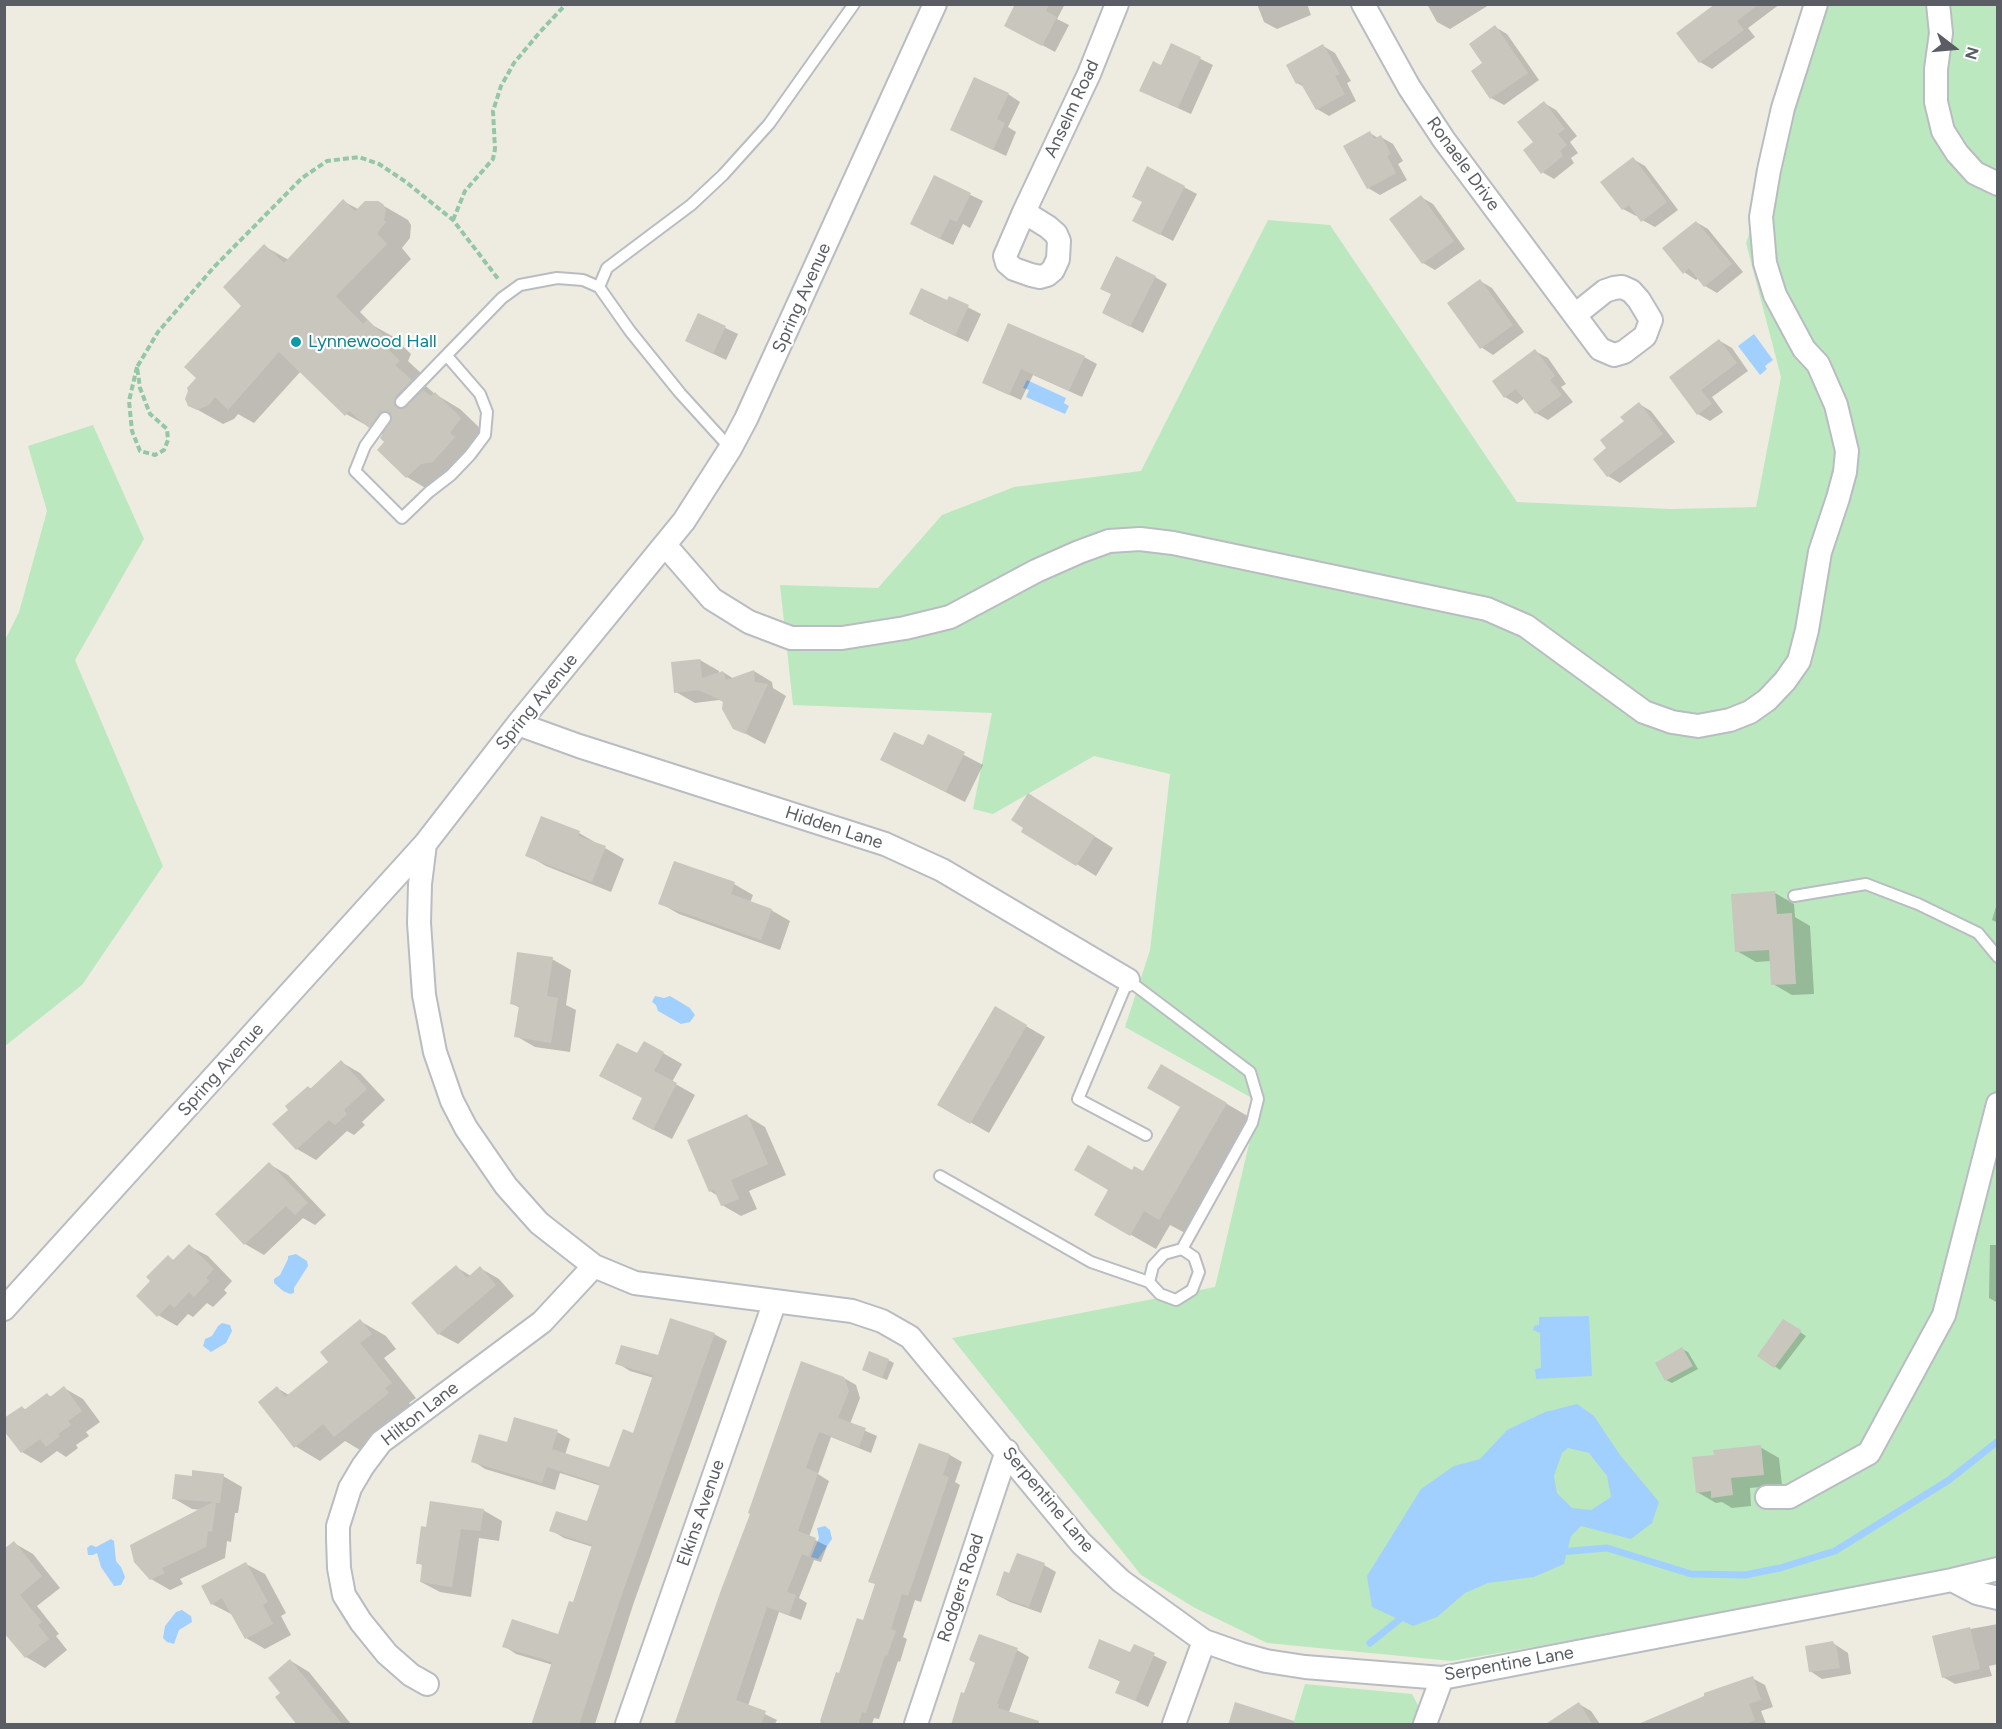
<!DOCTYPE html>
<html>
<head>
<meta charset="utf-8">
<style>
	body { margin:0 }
	#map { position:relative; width:2002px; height:1729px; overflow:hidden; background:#eeece1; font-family:Figtree,sans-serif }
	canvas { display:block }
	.frame { position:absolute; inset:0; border:6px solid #5a5e64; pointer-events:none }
	.north { position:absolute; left:1924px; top:18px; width:60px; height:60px; -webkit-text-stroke:4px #fff; paint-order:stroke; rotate:106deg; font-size:16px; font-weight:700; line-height:24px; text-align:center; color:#5a5e64 }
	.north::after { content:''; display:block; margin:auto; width:21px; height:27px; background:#5a5e64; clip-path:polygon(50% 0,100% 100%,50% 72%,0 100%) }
</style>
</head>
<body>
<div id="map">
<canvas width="2002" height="1729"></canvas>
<div class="frame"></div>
<div class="north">N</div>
</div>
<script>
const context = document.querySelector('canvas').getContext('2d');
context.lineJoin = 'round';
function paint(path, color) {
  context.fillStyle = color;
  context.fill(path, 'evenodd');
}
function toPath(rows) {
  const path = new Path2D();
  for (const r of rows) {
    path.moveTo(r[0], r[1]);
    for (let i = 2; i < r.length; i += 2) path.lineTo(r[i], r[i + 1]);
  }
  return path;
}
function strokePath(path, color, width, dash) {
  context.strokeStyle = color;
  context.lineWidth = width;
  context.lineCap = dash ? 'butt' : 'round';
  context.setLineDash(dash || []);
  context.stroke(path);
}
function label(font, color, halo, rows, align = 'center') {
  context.font = font + ' Figtree,sans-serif';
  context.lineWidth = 4.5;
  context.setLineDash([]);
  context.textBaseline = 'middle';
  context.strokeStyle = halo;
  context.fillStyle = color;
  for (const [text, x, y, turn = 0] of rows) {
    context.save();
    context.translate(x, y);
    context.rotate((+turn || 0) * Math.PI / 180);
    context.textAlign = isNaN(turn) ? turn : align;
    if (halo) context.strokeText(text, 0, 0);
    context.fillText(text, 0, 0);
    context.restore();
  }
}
paint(toPath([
	[1822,5,1997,5,1997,1589,1943,1577,1452,1661,1267,1643,1195,1608,1141,1575,952,1338,1215,1287,1259,1102,1125,1027,1150,950,1170,774,1094,756,993,814,973,809,992,713,793,705,780,585,878,588,942,515,1014,487,1141,471,1268,220,1330,225,1517,502,1671,509,1756,507,1781,377,1746,243,1780,143],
	[93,425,144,539,75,660,163,866,82,985,5,1046,5,640,19,612,47,511,28,446],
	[1305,1684,1412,1694,1419,1707,1414,1724,1293,1724]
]), '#bce8bf');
paint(toPath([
	[1754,334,1773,360,1765,366,1767,369,1760,375,1738,346],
	[1027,380,1066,398,1064,403,1069,406,1065,414,1026,397,1029,390,1023,388],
	[655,996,664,998,670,996,690,1008,695,1015,690,1022,681,1024,658,1011,656,1005,652,1002],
	[296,1254,307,1261,308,1266,294,1288,294,1293,290,1294,283,1291,274,1283,274,1279,280,1275,288,1259,288,1256],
	[1589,1316,1592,1376,1536,1379,1535,1369,1541,1368,1540,1333,1533,1330,1534,1326,1539,1325,1539,1317],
	[222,1323,230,1325,232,1331,226,1343,211,1352,203,1346,205,1339,212,1336,218,1326],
	[1577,1404,1594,1416,1620,1455,1659,1502,1652,1523,1631,1539,1581,1526,1571,1536,1564,1564,1534,1577,1488,1583,1465,1593,1437,1617,1413,1626,1372,1607,1367,1576,1421,1489,1454,1466,1480,1459,1507,1430,1545,1412],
	[1568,1448,1589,1453,1607,1476,1611,1497,1591,1510,1572,1508,1557,1493,1554,1476,1562,1453],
	[825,1526,830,1530,832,1539,818,1559,811,1557,819,1538,817,1528],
	[111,1539,114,1541,116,1561,121,1567,125,1577,121,1585,114,1586,101,1567,97,1553,93,1555,88,1555,87,1548,91,1545,96,1547],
	[182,1610,191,1616,192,1622,179,1630,174,1644,167,1642,163,1638,165,1626,176,1612]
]), '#a1d0ff');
paint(toPath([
	[1017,4,1065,4,1057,19,1069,25,1055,52,1018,32],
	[1257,4,1307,4,1311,15,1277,29,1264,22],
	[1427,4,1489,4,1489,5,1450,29,1437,22],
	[1717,4,1780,4,1748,28,1755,37,1712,69,1700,62],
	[1495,27,1507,34,1539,80,1504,105,1491,98],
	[1172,45,1213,65,1191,114,1153,97,1162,67],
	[1323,46,1335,53,1351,81,1347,83,1356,101,1329,116,1317,109,1304,87,1297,83],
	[1008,94,1020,102,1008,127,1016,132,1006,156,952,130],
	[1544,103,1556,110,1577,136,1570,142,1578,153,1571,158,1574,163,1554,179,1542,172,1535,142],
	[1370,133,1378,138,1381,137,1393,144,1403,161,1398,164,1407,180,1380,195,1368,188],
	[1633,159,1645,166,1678,210,1655,227,1642,220,1638,214,1636,216,1623,209],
	[1148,168,1197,194,1173,241,1146,227,1144,202],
	[934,177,983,201,970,228,963,224,953,245,924,231],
	[1421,197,1433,204,1465,249,1435,270,1423,263],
	[343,201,358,209,377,202,408,220,411,225,410,238,402,248,411,259,360,312,374,326,392,336,411,354,408,361,424,376,419,380,435,394,460,409,485,433,474,449,479,453,459,475,447,477,432,492,407,477,379,450,386,442,384,435,346,414,301,371,254,423,238,414,234,419,223,424,189,405,198,378,243,306,264,246,289,260],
	[1696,222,1708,229,1743,272,1717,293,1705,286,1699,278,1696,280,1684,272],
	[1155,277,1167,284,1143,333,1116,319],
	[1480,281,1492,288,1524,332,1493,355,1481,347],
	[950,298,981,314,968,342,923,321,947,302],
	[698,315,738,334,726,360,687,341],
	[1009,325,1084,357,1097,364,1082,397,1033,375,1021,400,996,389],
	[1720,341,1732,348,1748,371,1712,397,1723,412,1710,421,1698,414,1671,377],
	[1535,351,1548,358,1566,384,1561,387,1573,402,1548,420,1536,413,1525,398,1517,404,1505,397],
	[1639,404,1651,411,1675,442,1620,483,1608,476,1595,459,1608,449],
	[700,660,719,671,719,674,723,672,734,679,754,671,772,682,773,688,786,696,765,744,735,728,724,702,719,700,695,703,676,692],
	[928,736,983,765,965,802,882,760,923,747],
	[1047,806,1113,848,1096,876,1023,831],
	[541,818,579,833,624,859,611,892,546,866,527,855],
	[734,884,753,895,750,903,771,910,790,921,780,950,679,914,660,903],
	[1775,893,1794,904,1795,917,1810,926,1814,994,1792,995,1773,984,1771,961,1756,962,1737,951],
	[1998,900,1998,923,1992,920],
	[552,959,571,970,566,1005,576,1010,570,1052,535,1047,516,1036,520,1008,511,1003],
	[995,1008,1045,1037,989,1133,939,1104],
	[663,1053,682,1064,672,1082,695,1095,672,1139,652,1129,644,1099,638,1055],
	[341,1062,360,1073,385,1100,362,1122,365,1125,354,1135,347,1131,316,1160,297,1149,274,1124,290,1110,308,1087,312,1089],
	[1162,1066,1251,1118,1185,1233,1170,1225,1156,1249,1096,1215,1132,1172,1144,1173,1182,1106],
	[747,1116,765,1127,786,1175,749,1191,757,1209,741,1216,722,1205,718,1196,710,1191],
	[269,1164,288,1175,326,1215,315,1225,303,1218,264,1255,245,1244,217,1214],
	[1990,1245,1998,1245,1998,1303,1989,1298],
	[189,1246,208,1256,232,1281,224,1290,227,1293,213,1307,207,1303,193,1317,188,1314,177,1326,158,1315,152,1281,168,1257,175,1261],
	[456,1267,471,1276,480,1268,499,1279,514,1296,458,1344,439,1334],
	[360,1321,386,1336,396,1349,384,1358,416,1398,409,1403,413,1408,360,1450,345,1441,320,1461,295,1446,277,1388,289,1395,330,1362],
	[1783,1321,1806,1336,1780,1370,1759,1355],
	[714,1334,727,1341,633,1605,595,1724,533,1724,553,1665,516,1654,504,1646,559,1636,574,1604,593,1547,564,1538,551,1530,588,1523,601,1486,560,1473,555,1490,485,1469,473,1461,508,1444,557,1432,570,1439,565,1455,610,1469,634,1434,654,1378,630,1371,617,1363,659,1357],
	[1682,1349,1688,1352,1698,1369,1672,1383,1666,1380],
	[888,1360,894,1363,887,1380,869,1373],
	[844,1378,856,1385,860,1398,850,1424,877,1436,871,1453,831,1437,818,1474,829,1481,809,1537,827,1546,821,1562,814,1560,799,1598,807,1603,801,1620,779,1612,748,1706,777,1720,775,1724,676,1724],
	[64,1388,83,1399,100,1422,86,1432,89,1436,76,1445,78,1448,66,1457,57,1451,41,1463,22,1452,4,1428,22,1407,26,1410,47,1395,52,1397],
	[920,1445,950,1455,962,1462,955,1482,960,1485,921,1602,915,1600,903,1637,907,1639,900,1662,898,1661,879,1719,874,1718,872,1724,820,1724,837,1674,840,1675,864,1622],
	[1760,1447,1779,1458,1782,1485,1750,1488,1751,1506,1732,1508,1722,1502,1716,1503,1697,1492],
	[223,1476,242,1487,238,1513,235,1513,231,1542,227,1541,225,1558,180,1579,183,1584,170,1590,151,1579,202,1510,192,1509,173,1498,193,1478],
	[483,1510,502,1521,499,1541,479,1538,471,1597,440,1592,421,1582,424,1566,418,1563,427,1528],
	[14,1543,33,1554,60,1588,37,1606,59,1634,56,1636,67,1650,45,1668,26,1657],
	[246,1564,265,1574,286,1613,281,1616,291,1635,265,1649,246,1638,232,1614,231,1614,212,1604],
	[1044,1565,1056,1572,1041,1613,1010,1602,997,1595,1010,1575],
	[1998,1624,1998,1664,1989,1666,1992,1676,1955,1684,1943,1677,1970,1629],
	[1833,1643,1848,1653,1851,1674,1822,1679,1810,1671],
	[1134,1646,1167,1662,1148,1707,1117,1692,1121,1682,1090,1667,1131,1654],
	[1017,1650,1029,1657,1009,1712,1018,1724,965,1695],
	[291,1661,309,1672,351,1724,299,1724,282,1693],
	[1752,1678,1765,1685,1773,1707,1761,1711,1766,1724,1650,1724],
	[1579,1704,1591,1711,1600,1724,1552,1724]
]), '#0003');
strokePath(toPath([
	[1559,1552,1607,1548,1691,1574,1745,1575,1780,1568,1835,1551,1949,1480,1998,1441],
	[1370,1643,1405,1615]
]), '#a1d0ff', 7);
paint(toPath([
	[1015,4,1049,4,1046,11,1057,17,1042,46,1004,26],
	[1715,4,1759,4,1737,21,1744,30,1699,63,1676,33],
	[1495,25,1528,73,1490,99,1471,71,1482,63,1469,44],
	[1171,43,1201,57,1178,108,1139,91,1153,61,1161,65],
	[1323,44,1340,74,1335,76,1345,94,1316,110,1300,82,1296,84,1286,65],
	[974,77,1009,93,997,119,1005,123,993,150,950,130],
	[1544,101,1565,129,1558,134,1567,145,1560,151,1563,156,1541,174,1523,150,1533,142,1517,122],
	[1370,131,1374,139,1381,135,1391,154,1387,156,1396,173,1367,189,1343,146],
	[1633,157,1667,202,1641,222,1629,205,1622,210,1600,182],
	[1147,166,1185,186,1160,235,1132,221,1142,202,1132,197],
	[934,175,971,193,957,222,950,219,940,239,910,224],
	[1421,195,1454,241,1422,264,1389,219],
	[343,199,355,211,365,201,378,201,383,204,386,210,384,220,386,222,377,233,387,244,336,296,363,324,367,320,387,338,384,345,400,361,395,365,412,380,395,397,394,405,399,409,404,409,423,390,431,396,435,392,461,418,450,433,455,437,433,462,421,464,406,478,377,450,384,442,380,438,392,419,390,412,381,411,369,428,349,411,345,416,279,352,228,410,215,397,209,405,197,410,188,406,185,399,188,391,187,388,196,378,184,367,241,306,223,287,264,244,284,263],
	[1696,221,1732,264,1704,287,1689,268,1683,274,1662,248],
	[1116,256,1156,276,1130,327,1102,313,1111,294,1100,289],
	[1480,279,1513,325,1480,349,1447,303],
	[921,288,947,300,949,296,969,305,955,336,909,314],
	[698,313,726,326,713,354,685,341],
	[1008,323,1085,356,1069,391,1021,369,1009,395,982,383],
	[1719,339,1737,363,1701,390,1712,404,1697,415,1669,377],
	[1535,349,1555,376,1550,380,1562,395,1535,414,1516,389,1504,398,1492,381],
	[1639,402,1663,434,1607,477,1593,459,1606,448,1600,440,1624,421,1620,417],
	[700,659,702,678,723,671,726,680,754,670,755,682,768,684,745,734,733,729,722,709,723,701,698,690,674,693,671,662],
	[894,732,923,745,928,734,965,752,946,792,880,760],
	[1028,793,1095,836,1076,866,1021,832,1023,828,1011,820],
	[541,816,580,831,578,836,606,846,592,882,525,856],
	[674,861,735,882,731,894,772,909,761,940,658,904],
	[1775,891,1777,914,1792,913,1796,984,1771,985,1769,950,1735,952,1731,894],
	[517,952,553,957,547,996,558,998,551,1043,514,1037,519,1006,510,1004],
	[995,1006,1027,1025,970,1124,937,1105],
	[644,1041,664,1052,654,1071,677,1083,653,1130,632,1119,642,1098,599,1076,617,1043,637,1053],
	[341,1060,367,1089,344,1110,347,1114,335,1125,329,1120,296,1150,272,1124,288,1110,285,1106,308,1086,310,1089],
	[1161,1064,1227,1103,1159,1220,1144,1211,1130,1236,1094,1215,1108,1190,1074,1170,1088,1145,1132,1170,1134,1166,1143,1171,1180,1107,1147,1088],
	[747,1114,768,1164,731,1180,739,1199,721,1206,714,1190,709,1192,687,1140],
	[269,1162,308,1203,295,1215,286,1206,244,1245,215,1214],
	[189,1244,214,1269,206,1278,209,1281,194,1297,189,1292,174,1308,170,1304,157,1317,136,1296,150,1281,146,1277,168,1255,173,1260],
	[456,1265,467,1278,480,1266,496,1285,438,1335,411,1303],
	[670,1318,715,1333,621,1597,579,1725,531,1725,552,1662,502,1647,512,1619,558,1634,569,1601,573,1602,592,1545,549,1531,556,1511,587,1521,600,1484,547,1467,542,1483,471,1462,479,1434,507,1442,514,1417,558,1430,552,1449,609,1467,623,1429,633,1433,653,1375,615,1364,621,1345,658,1355],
	[360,1319,372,1334,360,1343,392,1383,385,1388,389,1393,334,1437,323,1424,294,1448,258,1402,277,1386,285,1397,328,1362,320,1352],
	[1783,1319,1801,1330,1801,1332,1774,1368,1757,1356],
	[1682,1347,1693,1366,1665,1381,1655,1363],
	[869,1351,889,1359,882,1378,862,1370],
	[801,1361,844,1377,849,1391,838,1418,866,1428,859,1447,819,1432,812,1451,806,1468,818,1473,798,1531,816,1538,809,1557,802,1554,787,1592,796,1595,789,1615,767,1607,736,1700,766,1711,761,1725,674,1725,721,1590,750,1514,748,1513],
	[64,1386,82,1411,68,1421,71,1425,58,1434,60,1436,46,1447,40,1439,21,1453,4,1431,4,1418,22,1406,24,1410,47,1393,50,1397],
	[919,1443,950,1454,943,1475,949,1477,908,1596,902,1594,891,1629,896,1631,887,1656,885,1655,866,1713,862,1712,858,1725,830,1725,820,1721,836,1672,839,1673,857,1618,863,1620,875,1584,868,1582],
	[1761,1445,1764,1475,1731,1478,1733,1495,1711,1498,1711,1491,1696,1493,1692,1457,1714,1455,1713,1450],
	[192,1470,224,1474,220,1503,216,1503,212,1532,208,1531,206,1547,162,1568,165,1573,150,1580,134,1562,130,1545,213,1502,172,1499,175,1474,192,1476],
	[430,1501,484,1509,480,1531,461,1529,452,1587,420,1582,422,1564,416,1564,421,1526,426,1527],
	[14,1541,42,1576,20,1595,42,1622,38,1625,49,1639,25,1658,4,1633,4,1549],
	[1017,1553,1045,1563,1029,1607,996,1595,1004,1571,1009,1573],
	[246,1562,268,1602,263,1605,273,1624,245,1639,222,1598,211,1605,201,1586],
	[1970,1627,1980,1669,1942,1678,1932,1636],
	[979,1634,1018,1648,997,1704,999,1704,998,1708,1039,1721,1038,1725,951,1725,961,1692,964,1693,975,1663,969,1660],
	[1099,1639,1130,1652,1134,1644,1155,1653,1135,1701,1115,1693,1120,1681,1088,1668],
	[1833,1641,1834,1645,1836,1645,1840,1668,1809,1672,1805,1646],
	[290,1659,343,1725,297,1725,275,1697,280,1693,268,1678],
	[1753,1676,1761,1700,1749,1704,1755,1720,1743,1725,1636,1725,1704,1696,1704,1693],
	[1235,1702,1294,1721,1294,1725,1228,1725],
	[1579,1702,1593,1725,1544,1725]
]), '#c9c6be');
const lane = toPath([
	[401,402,502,298,520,285,557,278,583,280,599,287],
	[385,418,365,446,355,471,402,518,429,492,451,475,470,455,485,435,487,412,480,394,447,356],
	[730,448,680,393,630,331,599,287,607,268,691,205,723,175,769,124,854,4],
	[1794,896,1866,884,1918,904,1978,933,1998,957],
	[1146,1135,1078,1099,1128,980,1250,1072,1258,1099,1252,1123,1182,1249,1164,1254,1153,1266,1149,1282,1160,1294,1176,1300,1192,1290,1199,1272,1194,1257,1182,1249],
	[940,1176,1091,1262,1149,1282]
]);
const street = toPath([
	[1363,4,1409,87,1444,140,1600,349,1614,355,1624,352,1645,336,1651,320,1639,300,1631,291,1622,287,1614,288,1605,291,1575,315],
	[1938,4,1941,33,1936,69,1936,102,1943,131,1957,153,1975,173,1998,184],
	[1024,212,1048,227,1056,234,1059,241,1058,259,1053,270,1047,275,1040,277,1031,275,1014,269,1007,263,1005,256,1024,212,1089,74,1117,4],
	[665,545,712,599,749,622,791,638,842,638,905,628,950,617,1036,571,1079,552,1109,541,1140,539,1173,543,1487,609,1526,626,1644,712,1672,722,1698,726,1730,720,1750,712,1767,700,1785,681,1799,661,1807,630,1820,552,1838,498,1845,472,1847,451,1836,405,1818,364,1804,349,1775,295,1765,263,1761,217,1769,170,1783,108,1816,4],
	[518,724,579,746,885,844,942,870,1128,980],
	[425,844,420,884,419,923,424,995,435,1052,452,1101,466,1128,506,1186,539,1223,594,1266,635,1283,852,1311,882,1321,910,1337,1081,1543,1121,1581,1204,1641,1241,1654,1266,1661,1305,1667,1442,1678,1952,1580,1998,1569],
	[4,1309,425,844,518,724,684,521,730,449,746,419,935,4],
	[1767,1497,1789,1497,1869,1453,1944,1315,1998,1104],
	[1952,1580,1977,1593,1998,1598],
	[427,1684,411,1675,387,1654,361,1622,344,1595,339,1568,338,1538,338,1526,350,1488,363,1466,381,1442,542,1322,594,1266],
	[627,1724,775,1301],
	[916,1724,1007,1451],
	[1174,1724,1204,1641],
	[1425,1724,1442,1678]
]);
strokePath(lane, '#b9bcc2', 14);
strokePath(street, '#b9bcc2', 26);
strokePath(toPath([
	[453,220,465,191,493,159,495,149,493,111,501,86,514,63,540,32,566,4],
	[137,367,129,401,132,431,140,451,155,455,164,450,168,440,167,429,150,414,140,388,137,367,158,332,214,267,302,178,327,161,359,157,379,164,406,182,453,220,499,280]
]), '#93c7a6', 4, [6, 3]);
strokePath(lane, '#fff', 10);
strokePath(street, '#fff', 22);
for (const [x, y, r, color] of [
	[296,342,6,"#0f9aa8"]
]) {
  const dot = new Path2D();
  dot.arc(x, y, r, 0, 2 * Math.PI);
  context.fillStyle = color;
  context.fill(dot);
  strokePath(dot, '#fff', 2);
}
label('18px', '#5a5e64', '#fff', [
	["Anselm Road",1072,109,-65],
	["Ronaele Drive",1463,164,54],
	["Spring Avenue",802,298,-66],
	["Spring Avenue",537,702,-51],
	["Hidden Lane",834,828,18],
	["Spring Avenue",221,1070,-48],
	["Hilton Lane",420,1414,-38],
	["Serpentine Lane",1048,1500,50],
	["Elkins Avenue",701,1513,-71],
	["Rodgers Road",961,1588,-72],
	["Serpentine Lane",1509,1664,-10]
]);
label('18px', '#0d838f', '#fff', [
	["Lynnewood Hall",308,342]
], 'left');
</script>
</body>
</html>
